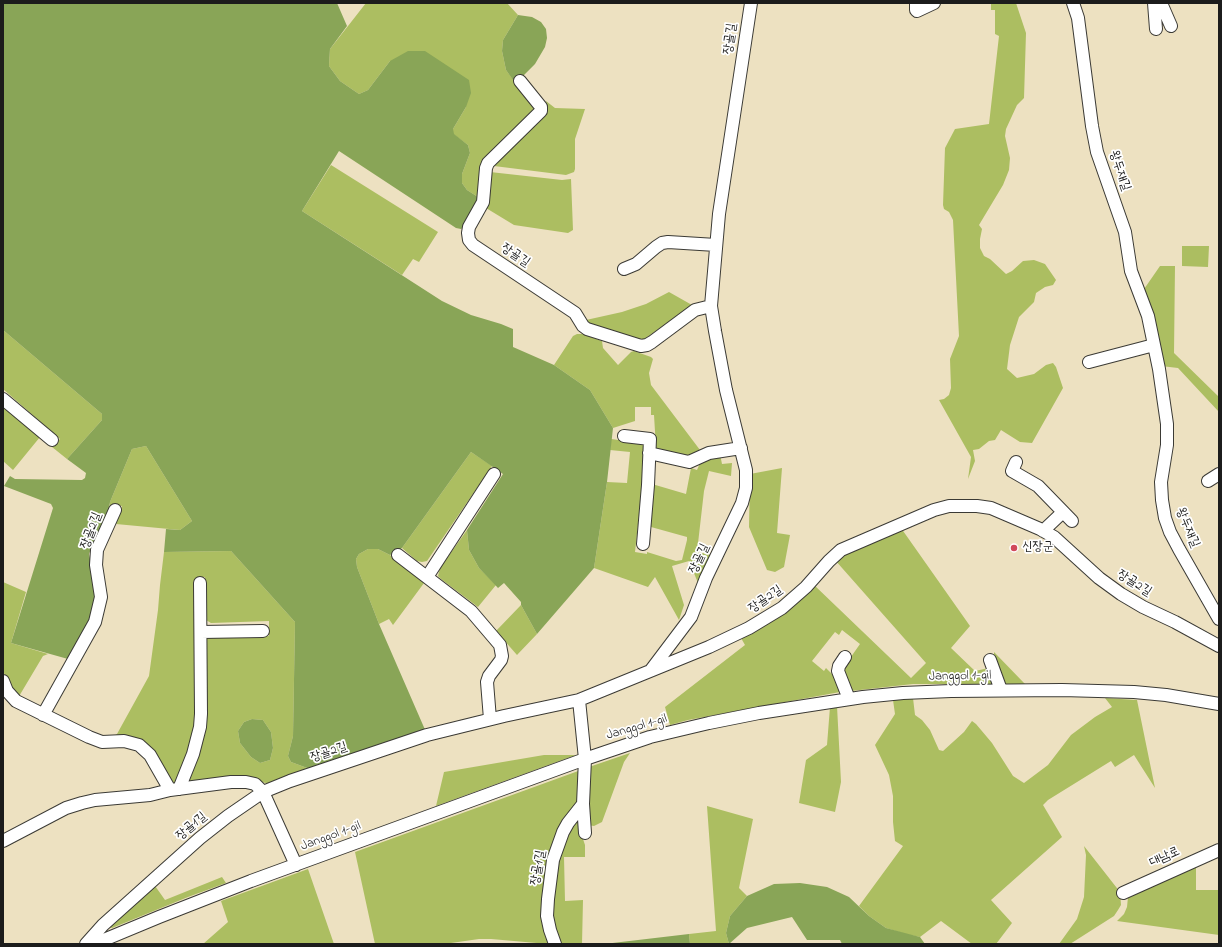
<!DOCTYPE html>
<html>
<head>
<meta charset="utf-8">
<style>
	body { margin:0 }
	#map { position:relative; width:1222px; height:947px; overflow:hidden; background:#ede1c1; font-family:"Indie Flower",sans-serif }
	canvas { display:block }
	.frame { position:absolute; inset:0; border:4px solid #1c1c1c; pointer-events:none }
</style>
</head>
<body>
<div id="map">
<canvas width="1222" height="947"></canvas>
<div class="frame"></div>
</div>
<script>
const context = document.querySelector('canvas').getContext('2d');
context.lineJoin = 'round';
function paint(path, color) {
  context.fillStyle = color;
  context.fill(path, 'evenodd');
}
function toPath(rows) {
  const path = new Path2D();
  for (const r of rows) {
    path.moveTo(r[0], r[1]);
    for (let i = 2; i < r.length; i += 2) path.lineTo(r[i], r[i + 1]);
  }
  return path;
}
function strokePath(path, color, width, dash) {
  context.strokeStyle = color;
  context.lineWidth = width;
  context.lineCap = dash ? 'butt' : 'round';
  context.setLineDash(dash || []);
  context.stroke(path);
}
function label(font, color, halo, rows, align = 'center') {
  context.font = font + ' "Indie Flower","Poor Story",sans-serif';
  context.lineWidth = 3.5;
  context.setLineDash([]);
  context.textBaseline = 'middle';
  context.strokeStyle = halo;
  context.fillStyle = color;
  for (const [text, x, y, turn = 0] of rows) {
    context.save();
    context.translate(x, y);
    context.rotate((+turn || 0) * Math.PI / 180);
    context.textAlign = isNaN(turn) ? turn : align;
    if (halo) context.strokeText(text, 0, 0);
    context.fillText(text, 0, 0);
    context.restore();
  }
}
paint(toPath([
	[366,3,507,3,518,15,503,40,502,51,506,70,517,85,533,104,534,111,485,160,478,197,467,190,462,183,462,174,470,153,468,145,453,134,453,129,466,107,390,61,368,90,359,94,340,81,329,66,330,49],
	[991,3,1016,3,1026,33,1024,98,1017,105,1006,129,1005,136,1010,158,1009,170,1003,185,979,225,982,229,980,239,980,248,984,256,990,259,1006,274,1012,271,1023,261,1034,260,1045,264,1056,280,1053,285,1045,287,1036,293,1034,302,1019,317,1010,345,1007,369,1017,378,1034,374,1046,365,1053,363,1056,367,1063,388,1032,443,1020,442,1001,430,995,440,989,441,979,449,973,450,975,461,968,479,971,457,939,400,944,399,949,395,951,388,950,359,959,336,953,220,949,212,944,209,943,205,945,148,955,129,989,124,999,36,995,34,995,10,991,10],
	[546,101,555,108,585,109,575,139,575,169,574,172,566,175,494,166,494,164,543,118,547,112,547,107],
	[331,165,438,232,419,262,413,259,402,275,302,211],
	[490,172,562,180,571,179,573,230,568,233,514,225,486,208],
	[1182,246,1209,246,1208,267,1182,266],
	[1160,266,1175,266,1174,353,1219,397,1219,412,1178,368,1161,366,1142,292],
	[669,292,692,305,643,340,591,325,586,320,622,312,646,304],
	[3,330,102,414,102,420,67,459,52,447,60,439,3,389],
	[577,334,582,334,602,341,603,348,618,365,631,352,634,351,651,357,653,359,649,373,651,385,700,450,689,457,656,448,654,415,651,415,651,407,635,407,635,421,613,428,590,390,554,365,573,336],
	[3,406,40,437,13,470,3,461],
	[611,439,642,443,645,446,646,451,635,552,647,554,647,552,676,561,682,560,687,540,687,537,651,527,652,484,686,494,691,468,697,470,701,461,720,454,722,464,732,463,731,476,709,471,704,491,697,552,712,555,701,582,698,583,689,561,672,566,684,605,679,620,655,577,648,587,594,568,607,482,627,483,630,452,610,450],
	[146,446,192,521,180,530,116,524,122,506,110,505,110,502,132,449],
	[471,452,492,466,427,561,422,562,417,561,402,548],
	[782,468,777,533,790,535,784,567,775,572,767,570,749,527,750,474],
	[901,528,970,626,951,648,975,671,989,668,996,684,913,684,851,691,845,676,844,669,846,664,860,644,842,630,839,635,835,632,812,661,824,671,826,668,833,675,840,692,688,720,670,725,665,707,745,645,741,638,813,584,911,678,926,663,835,560,841,554],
	[467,530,469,550,479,568,496,585,478,607,441,579,438,576,440,568],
	[368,549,378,549,390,555,424,583,393,625,389,619,379,624,357,567,356,559,359,554],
	[231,551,295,622,293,736,288,756,291,762,310,769,275,783,266,783,250,780,234,778,215,779,185,784,200,746,204,729,206,708,205,638,269,636,269,621,211,623,206,620,204,614,205,577,196,577,199,715,195,739,192,751,178,784,175,784,166,776,149,749,131,739,121,737,112,737,117,734,149,676,158,610,160,585,164,552],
	[252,719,263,720,271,732,273,748,270,760,260,763,251,757,240,743,238,731,244,722],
	[3,582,26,592,11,643,48,654,43,656,18,698,8,685,3,670],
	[521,605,537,634,517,655,496,631],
	[994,652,1025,684,1005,684,994,659],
	[913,698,915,715,922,720,930,730,939,750,943,751,964,732,972,721,976,724,992,743,1013,776,1024,783,1048,765,1071,735,1095,717,1112,707,1105,698,1137,700,1155,788,1134,755,1115,767,1111,761,1048,800,1043,805,1062,837,991,900,1012,923,996,944,972,944,941,921,920,937,905,934,886,928,869,916,859,906,903,846,895,841,893,822,893,796,889,775,875,745,895,714,893,700],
	[837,706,841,782,835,812,799,803,806,760,827,745,830,707],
	[630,753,624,762,602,822,594,826,588,825,589,767],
	[544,755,576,755,436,806,444,772],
	[581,770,577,803,566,817,546,933,548,944,491,939,479,939,444,944,375,944,355,852],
	[707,806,753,819,739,888,747,896,730,916,726,933,729,944,690,944,689,934,716,931],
	[580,815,581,833,585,845,585,857,564,857,565,901,583,900,582,944,560,944,552,919,558,855,566,836],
	[1084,846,1120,892,1121,905,1118,910,1114,916,1070,944,1059,944,1077,919,1084,897,1086,855],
	[1196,865,1196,890,1219,890,1219,935,1117,921,1124,914,1127,907,1128,897],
	[308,869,334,944,203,944,228,922,221,901],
	[222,877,226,883,188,897,112,928,108,927,153,883,165,900]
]), '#acbe61');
paint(toPath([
	[3,3,337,3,347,26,330,49,329,66,340,81,359,94,368,90,390,61,408,51,425,51,469,80,471,93,466,107,453,129,454,134,468,145,470,153,462,174,462,183,467,190,478,197,464,227,461,229,456,228,339,151,302,211,442,301,471,315,501,324,513,329,513,347,554,365,590,390,613,428,607,482,594,568,537,634,521,605,521,602,504,583,498,588,479,568,469,550,467,530,503,474,471,452,402,548,390,555,378,549,368,549,359,554,356,559,357,567,379,624,426,732,310,769,291,762,288,756,293,736,295,622,231,551,164,552,166,529,180,530,192,521,146,446,132,449,110,502,109,509,91,549,89,554,96,589,96,599,89,621,68,659,11,643,53,508,51,504,4,486,10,476,15,479,82,480,85,478,86,473,67,459,102,420,102,414,3,330],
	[518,15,532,17,541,22,546,29,547,38,545,47,535,64,523,76,513,80,506,70,502,51,503,40],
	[252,719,263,720,271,732,273,748,270,760,260,763,251,757,240,743,238,731,244,722],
	[800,883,827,887,849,897,869,916,886,928,920,937,925,944,842,944,840,940,807,940,792,917,747,928,729,944,726,933,730,916,747,896,774,884],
	[689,934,690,944,604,944]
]), '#89a557');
const minor = toPath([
	[916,3,916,10,917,11,934,3],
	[1073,3,1078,18,1092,126,1097,152,1125,232,1131,271,1148,316,1159,369,1167,424,1167,445,1161,482,1162,500,1165,518,1170,532,1179,549,1219,619],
	[1154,3,1156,29],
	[1161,3,1171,26],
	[520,81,541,107,541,111,488,163,486,168,483,202,469,227,468,233,469,240,473,245,575,313,583,326,587,329,641,346,647,345,652,342,695,310,711,306],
	[624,269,636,264,656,247,662,243,668,242,716,245],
	[1089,362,1154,345],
	[3,399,52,440],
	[624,436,650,439,648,485,643,544],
	[649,453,689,462,709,453,741,448],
	[1016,462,1012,471,1038,486,1072,521],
	[1208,481,1219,474],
	[1043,531,1063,512],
	[398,555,471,611,500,645,502,656,501,660,489,676,487,682,490,719],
	[427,577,494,474],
	[201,632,263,631],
	[845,657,839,666,838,671,849,699],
	[990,660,1001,690],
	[651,670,691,617,706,578,742,503,746,488,746,470,726,390,715,331,711,306,719,214,751,3],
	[3,681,7,691,16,701,89,737,102,742,124,741,139,745,150,755,170,790],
	[43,715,95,622,101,597,96,565,97,550,115,510],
	[179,789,193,754,200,727,201,714,200,583],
	[583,804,585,833],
	[3,841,66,808,82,803,95,800,150,795,170,790,231,782,246,782,255,784,263,792,290,781,427,735,504,716,579,700,709,647,749,628,782,608,806,587,829,561,841,550,934,510,949,506,977,506,991,508,1040,529,1054,537,1099,578,1121,594,1143,607,1175,622,1219,646],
	[1123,893,1219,850],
	[86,944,103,925,200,838,228,816,263,792,296,865],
	[94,944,159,917,251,881,585,759,650,737,709,723,759,713,863,697,903,693,951,691,1062,690,1134,692,1166,695,1219,704],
	[555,944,550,930,547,916,548,899,553,860,563,832,568,823,583,804,585,759,579,700]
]);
strokePath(minor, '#3b3a35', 14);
strokePath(minor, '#fff', 12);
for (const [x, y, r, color] of [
	[1014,548,4,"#d1495b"]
]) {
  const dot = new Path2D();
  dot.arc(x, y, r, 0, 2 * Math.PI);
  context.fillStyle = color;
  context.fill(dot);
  strokePath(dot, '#fff', 1.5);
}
label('13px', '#1c1c1c', '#fff', [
	["장골길",731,39,-82],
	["왕두재길",1119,171,71],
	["장골길",515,256,34],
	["왕두재길",1187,528,67],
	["장골2길",92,531,-69],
	["장골길",700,559,-65],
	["장골2길",1134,584,32],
	["장골2길",766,600,-35],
	["Janggol 1-gil",960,677,-1],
	["Janggol 1-gil",637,728,-16],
	["장골2길",329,753,-18],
	["장골1길",192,827,-40],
	["Janggol 1-gil",331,837,-20],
	["대남로",1165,858,-24],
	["장골1길",539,868,-80]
]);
label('13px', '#1c1c1c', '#fff', [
	["신장군",1022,548]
], 'left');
</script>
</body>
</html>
